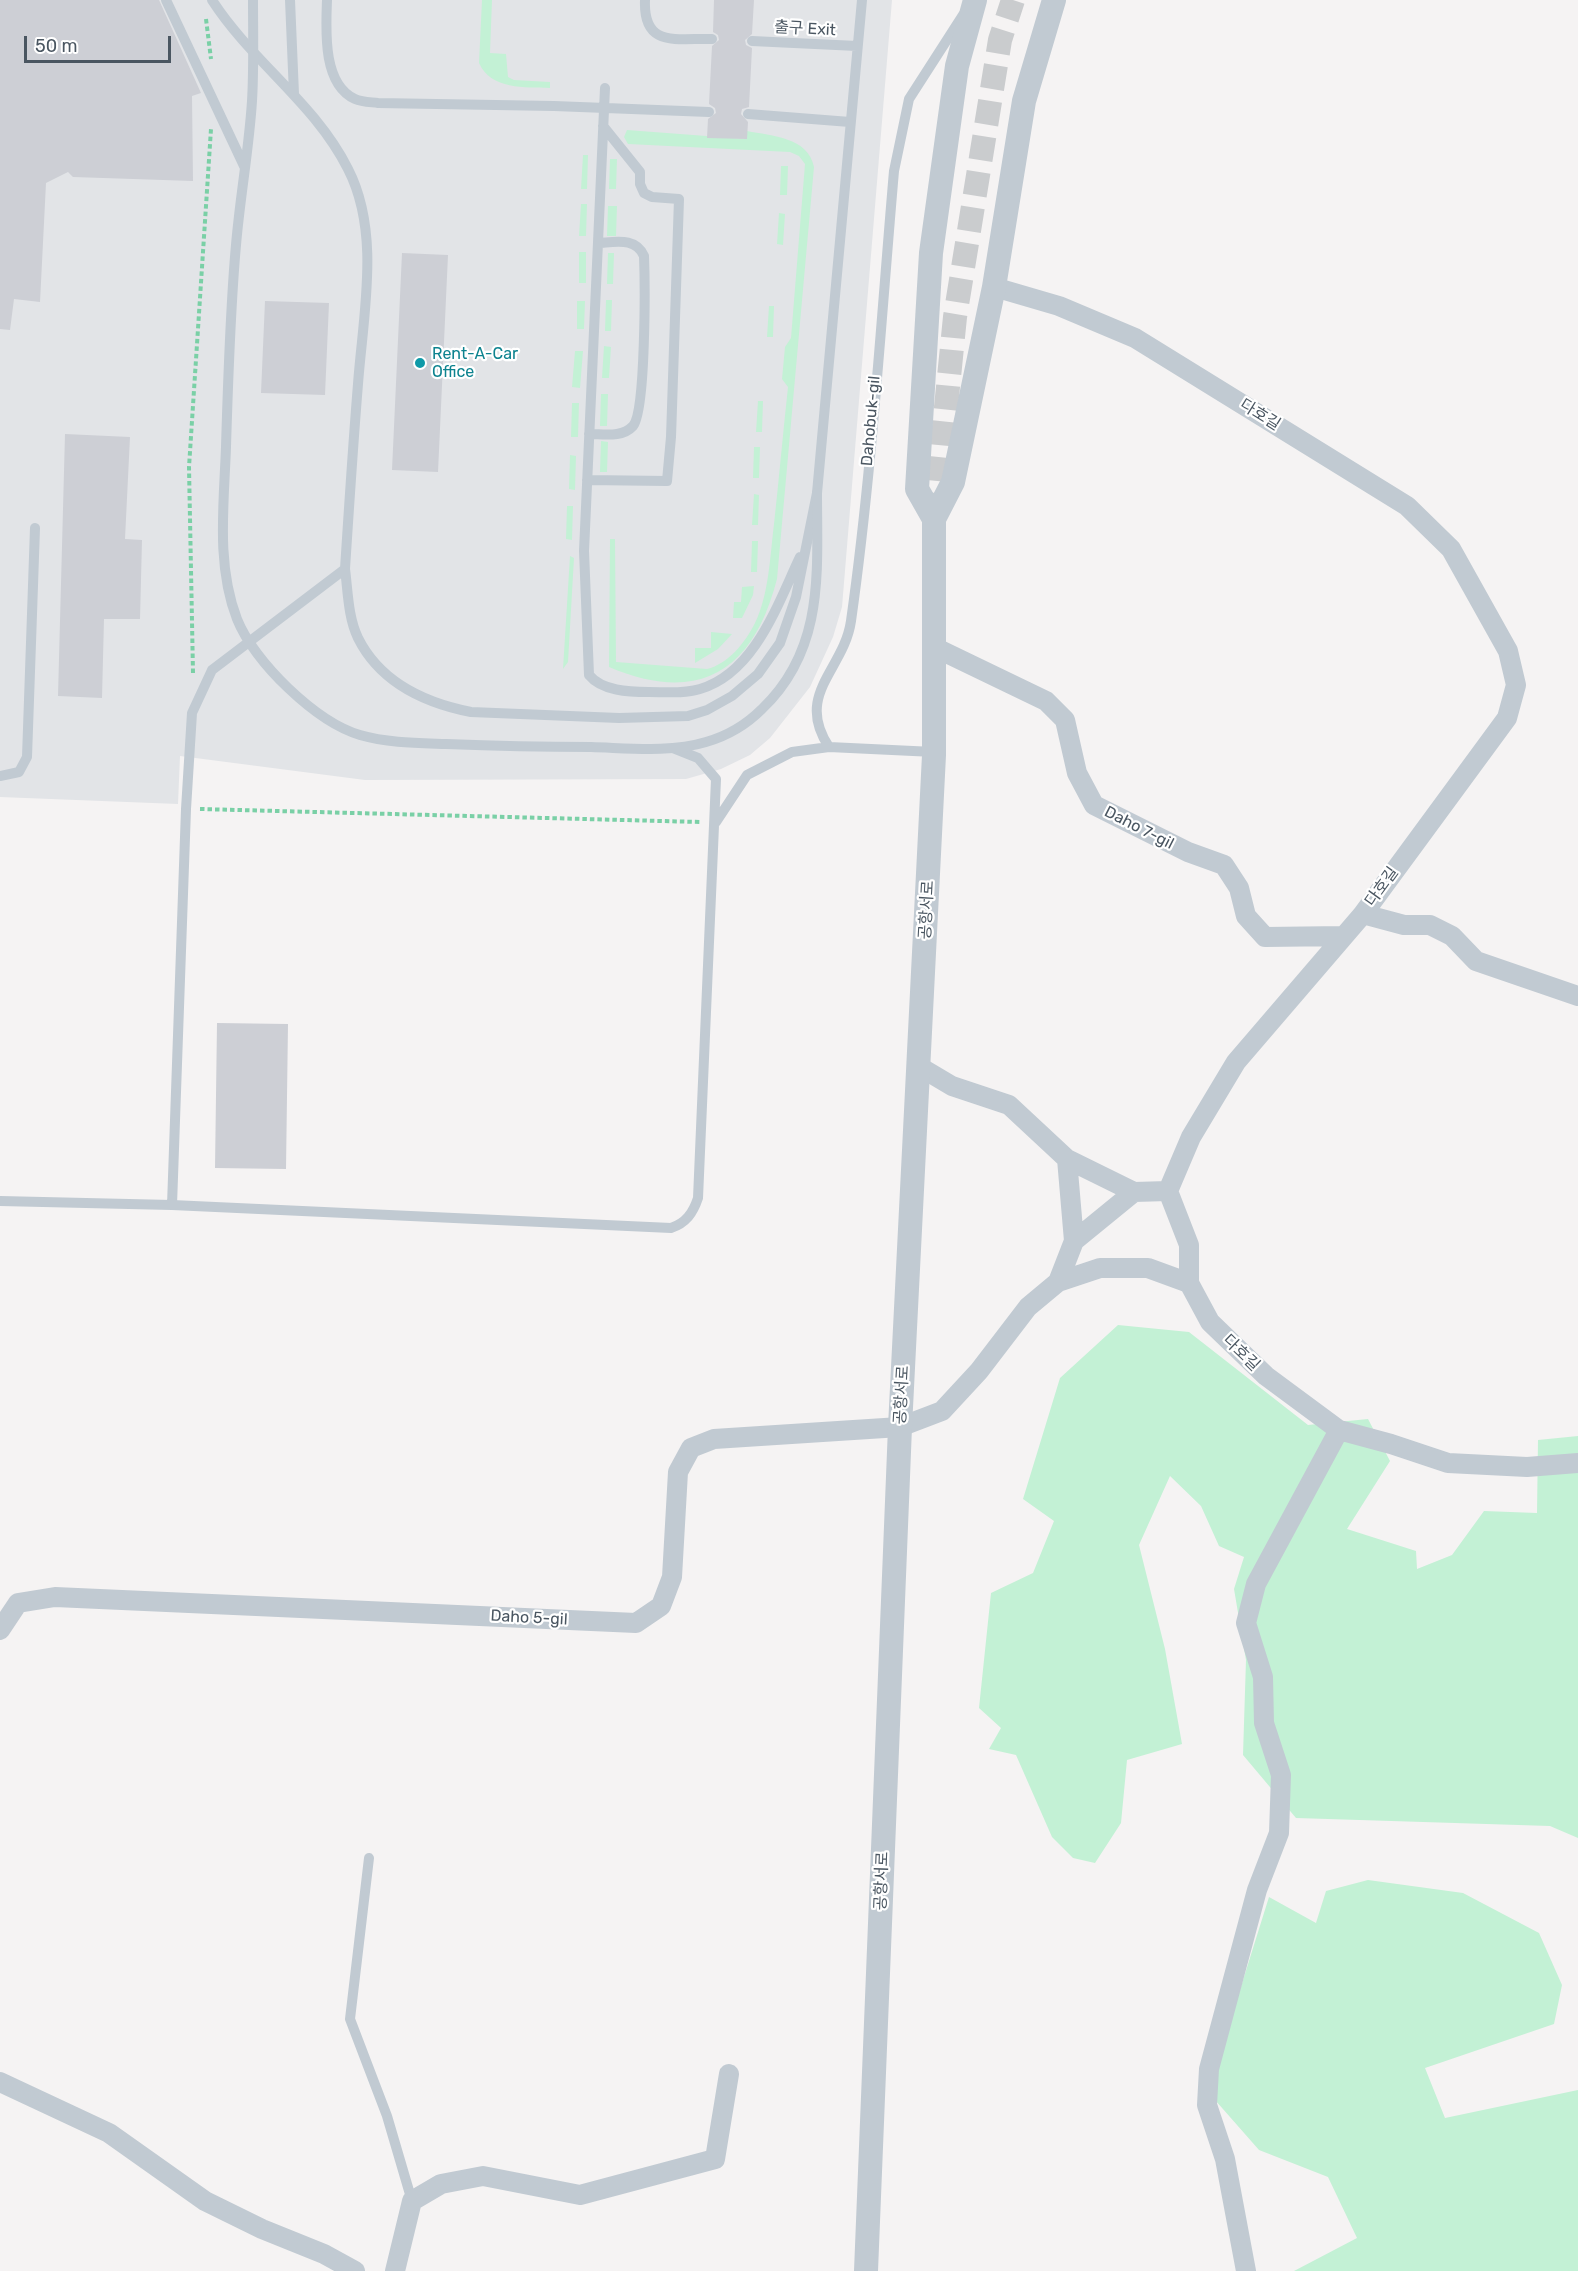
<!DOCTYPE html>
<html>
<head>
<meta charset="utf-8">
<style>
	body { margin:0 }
	#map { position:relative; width:1578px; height:2271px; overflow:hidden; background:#f5f3f3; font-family:Rubik,sans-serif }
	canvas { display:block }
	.scale { position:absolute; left:24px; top:36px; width:147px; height:27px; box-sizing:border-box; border:3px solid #4a5661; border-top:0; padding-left:8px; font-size:18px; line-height:21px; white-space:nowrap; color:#4a5661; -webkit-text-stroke:4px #fff; paint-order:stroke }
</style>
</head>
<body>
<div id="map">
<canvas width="1578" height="2271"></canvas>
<div class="scale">50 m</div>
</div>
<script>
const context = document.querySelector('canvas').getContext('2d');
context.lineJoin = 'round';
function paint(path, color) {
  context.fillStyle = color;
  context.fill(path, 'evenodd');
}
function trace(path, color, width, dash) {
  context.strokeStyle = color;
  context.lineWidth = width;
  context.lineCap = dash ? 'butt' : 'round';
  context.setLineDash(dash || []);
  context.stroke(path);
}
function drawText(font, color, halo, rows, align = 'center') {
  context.font = font + ' Rubik,"Noto Sans KR",sans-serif';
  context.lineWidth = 4.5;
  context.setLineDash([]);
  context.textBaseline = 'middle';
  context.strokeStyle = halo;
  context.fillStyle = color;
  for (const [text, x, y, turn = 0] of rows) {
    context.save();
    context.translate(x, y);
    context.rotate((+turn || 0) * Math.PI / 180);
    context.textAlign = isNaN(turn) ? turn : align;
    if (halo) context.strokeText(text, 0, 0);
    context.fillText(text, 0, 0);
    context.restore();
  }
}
paint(new Path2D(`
	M0 0H892L842 607 833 637 810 687 770 738 750 755 721 769 686 779 365 780 180 756 178 804 0 797Z`), '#e2e4e7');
paint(new Path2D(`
	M482 0H492L490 53 506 54 508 77 514 80 550 82V88C525 87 491 90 479 63Z
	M627 130 746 139 747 131C772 136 808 137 814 167L777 579C753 672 699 705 609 667L610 539H615L616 662 707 669C728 664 745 643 755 623 769 594 770 556 774 524 779 478 783 433 788 387L782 379 785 347 791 338 805 164 799 156 790 152 628 144 624 137Z
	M583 155H588L587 189H581Z
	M610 159H617L616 189H609Z
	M781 166H788L787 195H780Z
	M581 204H587L586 236H579Z
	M608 206H617L616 236H607Z
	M779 213 785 214 783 245 777 244Z
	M579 252H586V283H579Z
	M608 253H614L613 284H607Z
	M606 300H612L611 331H605Z
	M577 301H585L584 329H577Z
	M769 306H774L773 337H767Z
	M604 346 611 347 609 378H602Z
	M575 351H583L580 388 572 387Z
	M601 394H608L607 426H600Z
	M758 401H763L762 432H756Z
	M572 403H579L578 437H571Z
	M601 441 608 442 607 472H600Z
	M754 447H760L759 478H753Z
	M570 455 576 456 575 490 569 489Z
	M754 494 759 495 758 525H752Z
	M567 506H573L572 540 566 539Z
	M752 541H758L757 572H751Z
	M570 556 574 558 568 662 563 669Z
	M754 586 753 595 742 618H733L734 602H741L742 587Z
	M711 632 732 634 718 649 695 663V648H711Z
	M1118 1325 1189 1332 1308 1425 1368 1419 1390 1461 1347 1529 1416 1551 1417 1569 1452 1555 1484 1511 1537 1513 1538 1440 1578 1436V1838L1550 1826 1296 1818 1243 1755 1246 1660 1234 1589 1244 1557 1219 1546 1201 1506 1170 1476 1139 1545 1165 1649 1182 1744 1127 1760 1121 1823 1095 1863 1073 1858 1052 1837 1016 1755 989 1749 1001 1728 979 1708 991 1593 1033 1573 1054 1521 1023 1499 1060 1378Z
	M1368 1880 1463 1893 1539 1933 1562 1985 1554 2024 1425 2068 1445 2118 1578 2090V2271H1294L1357 2238 1328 2177 1259 2150 1208 2092 1269 1897 1316 1923 1326 1891Z`), '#c3f1d5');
paint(new Path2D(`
	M0 0H159L201 93 192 96 193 181 73 177 68 172 46 183 40 302 14 299 10 330 0 329Z
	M714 0H754L752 34 745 40 746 45 752 48 749 107 742 109 741 114 748 122 747 139 707 138 708 119 716 113 715 108 709 104 712 46 719 40 718 35 713 32Z
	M402 253 448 255 438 472 392 470Z
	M265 301 329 303 325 395 261 393Z
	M65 434 130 437 125 539 142 540 140 619H104L102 698 58 696Z
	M217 1023 288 1024 286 1169 215 1168Z`), '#cdcfd5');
trace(new Path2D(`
	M935 517 955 317 1000 40 1013 0`), '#caccce', 24, [24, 12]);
trace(new Path2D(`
	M206 19 211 59
	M193 673 189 467 211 129
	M200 809 700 822`), '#7ad0a6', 4, [4.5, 3]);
trace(new Path2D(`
	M212 0C252 62 315 103 348 169 381 233 363 315 358 384 353 445 349 507 345 569 348 592 348 617 358 638 380 682 425 703 471 712L619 718 688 716 707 710 732 696 758 674 780 643 796 597 817 493 862 0
	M290 0 294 94
	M327 0C326 29 322 84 355 99 362 102 370 102 378 103L554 106 709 112
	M645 0C643 48 676 38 712 39
	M752 41 857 46
	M605 88 584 551 589 675C602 691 629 692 649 692 665 692 684 694 700 689 755 673 778 603 800 557
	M748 114 850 122
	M589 434C604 434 622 438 633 426 646 411 645 282 644 256 636 237 616 242 598 243
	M587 480 667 481 671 437 679 199 652 197 644 193 640 184V172L603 126
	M345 569 212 670 192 713 186 809 172 1205 671 1228C686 1223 693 1213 698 1198L716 779 698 758 673 748
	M934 752 829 747C794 694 844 670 851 621 872 472 881 321 894 171L909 99 963 15
	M0 776 19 772 27 757 35 528
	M716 822 747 775 792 752 829 747
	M0 1201 172 1205
	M369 1858 350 2019 387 2116 412 2201`), '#c1cad2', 10);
trace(new Path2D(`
	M994 287 1059 306 1135 338 1407 506 1451 549 1508 651 1516 685 1507 718 1363 914 1236 1062 1191 1137 1168 1191 1189 1245V1283L1210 1322 1266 1376 1339 1430 1391 1444 1448 1463 1527 1467 1578 1463
	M934 647 1046 701 1065 720 1077 773 1094 805 1188 852 1224 865 1239 888 1246 916 1265 937 1344 936
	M1363 914 1404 925H1430L1452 936 1476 961 1578 996
	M920 1067 952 1086 1009 1105 1067 1159 1134 1192 1168 1191
	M1074 1241 1134 1192
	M1058 1282 1074 1241 1067 1159
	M0 1630 18 1603 55 1597 636 1623 661 1606 672 1577 678 1472 691 1448 714 1439 900 1427 942 1411 979 1371 1028 1307 1058 1282 1100 1268H1148L1189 1283
	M0 2082 109 2133 205 2201 262 2229 324 2254 355 2271
	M395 2271 412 2201 441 2184 483 2176 580 2195 715 2159 729 2074
	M1246 2271 1225 2159 1207 2105 1209 2069 1257 1890 1279 1833 1281 1775 1264 1723 1263 1677 1246 1623 1256 1584 1339 1430`), '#c1cad2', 20);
trace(new Path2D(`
	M934 519 917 489 931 253 957 66 975 0
	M866 2271 900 1427 934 755V519L953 482 994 287 1024 101 1054 0`), '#c1cad2', 24);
trace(new Path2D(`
	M166 0 245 168
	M253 0C253 34 254 68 252 101 249 149 240 197 236 245 230 312 228 380 226 447 224 504 216 565 237 619 254 662 316 722 360 735 388 743 418 743 446 744 495 746 543 747 591 747 628 748 670 753 706 742 727 736 747 724 762 709 825 649 817 572 817 493`), '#c1cad2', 10);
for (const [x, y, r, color] of [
	[420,363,6,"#0f9aa8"]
]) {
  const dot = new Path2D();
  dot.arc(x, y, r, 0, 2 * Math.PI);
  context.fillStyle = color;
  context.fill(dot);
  trace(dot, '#fff', 2);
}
drawText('16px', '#4a5661', '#fff', [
	["출구 Exit",805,29,3],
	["다호길",1260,415,32],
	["Dahobuk-gil",871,421,-85],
	["Daho 7-gil",1139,828,27],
	["다호길",1382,887,-54],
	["공항서로",927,910,-87],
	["다호길",1241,1353,44],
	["공항서로",902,1395,-87],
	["Daho 5-gil",529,1618,3],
	["공항서로",882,1881,-88]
]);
drawText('16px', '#0d838f', '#fff', [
	["Rent-A-Car",432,354],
	["Office",432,372]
], 'left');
</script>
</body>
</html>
